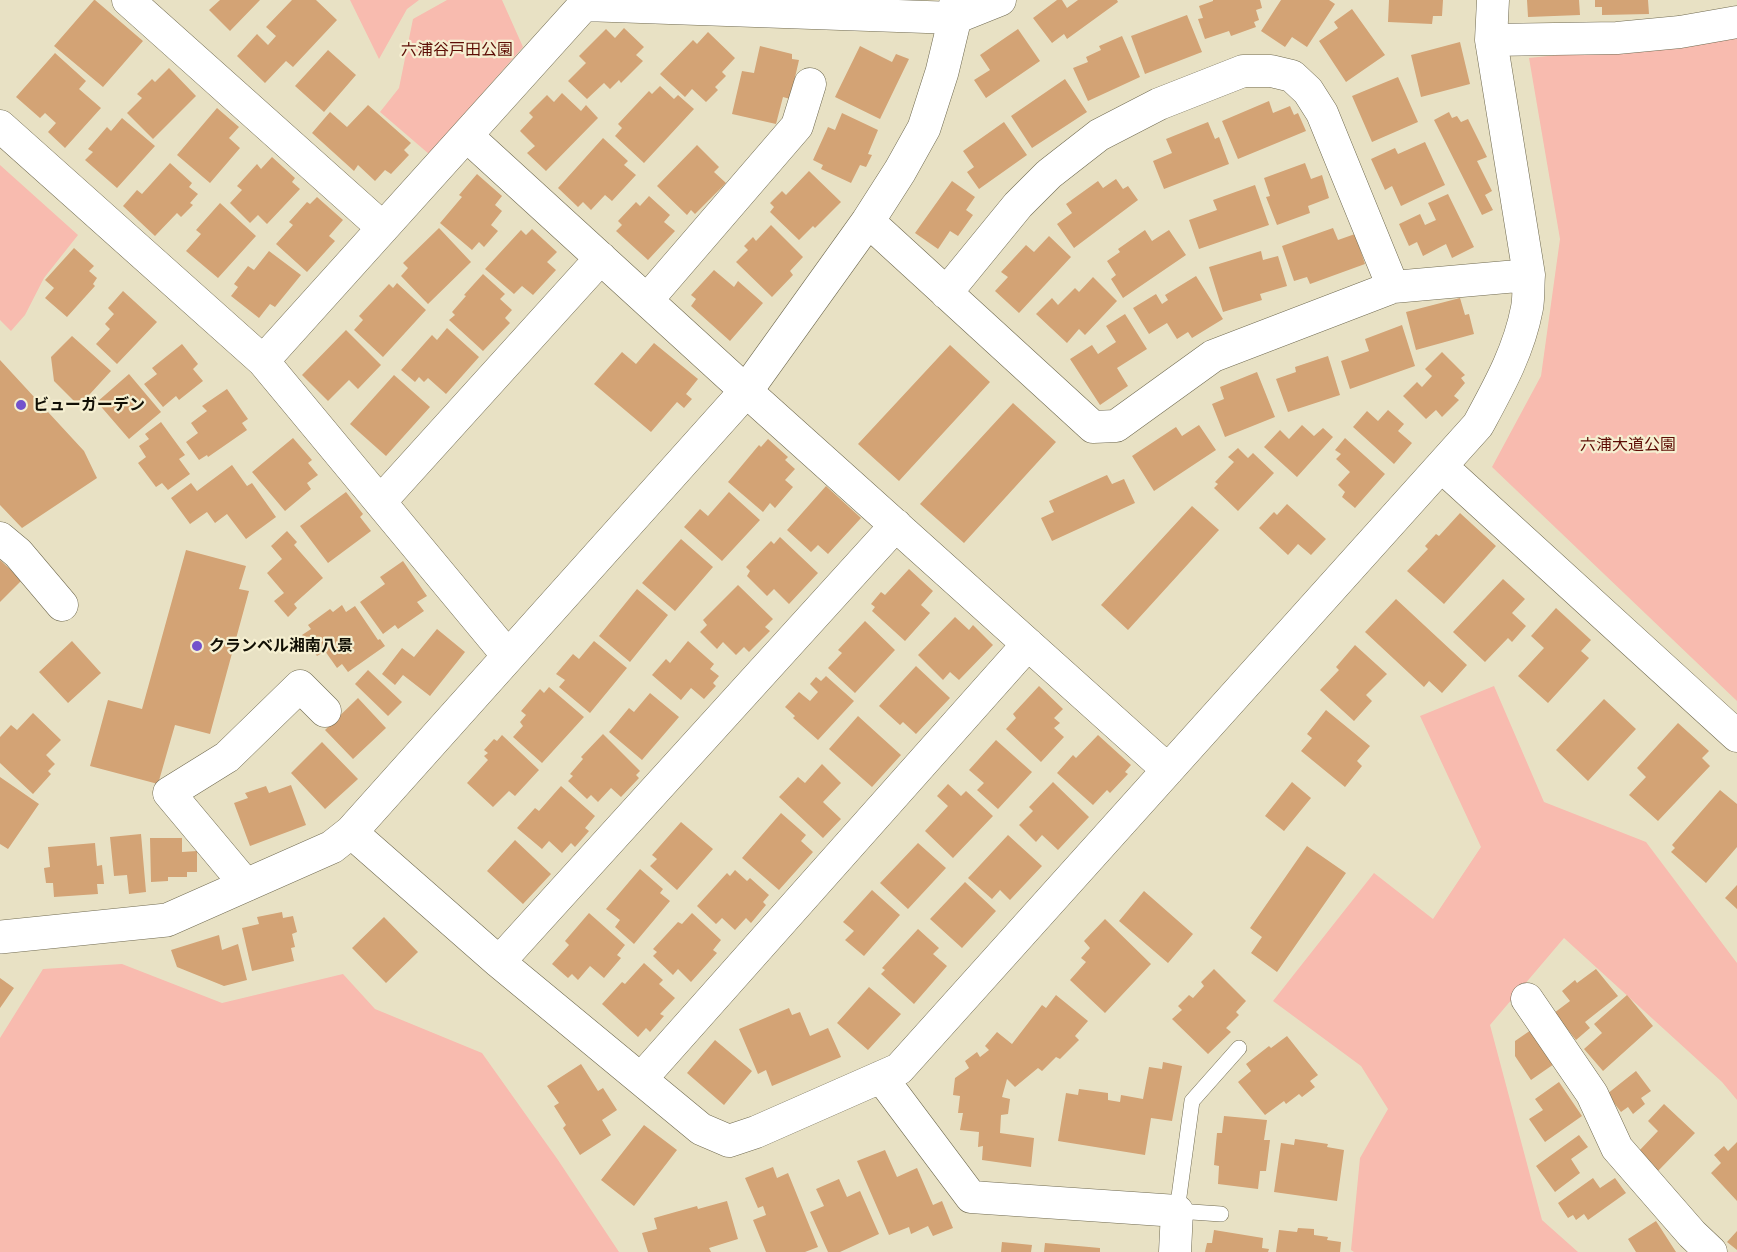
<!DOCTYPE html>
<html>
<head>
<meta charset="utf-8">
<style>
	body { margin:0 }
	canvas { display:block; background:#e8e1c4 }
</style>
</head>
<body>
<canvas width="1737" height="1252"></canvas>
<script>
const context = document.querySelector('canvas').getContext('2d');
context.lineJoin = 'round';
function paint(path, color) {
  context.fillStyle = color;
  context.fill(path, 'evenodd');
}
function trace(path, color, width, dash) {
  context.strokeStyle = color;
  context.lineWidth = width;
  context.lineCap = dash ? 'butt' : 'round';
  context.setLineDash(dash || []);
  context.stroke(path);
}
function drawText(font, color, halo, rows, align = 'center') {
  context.font = font + ' Montserrat,"Noto Sans JP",sans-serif';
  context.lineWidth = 4.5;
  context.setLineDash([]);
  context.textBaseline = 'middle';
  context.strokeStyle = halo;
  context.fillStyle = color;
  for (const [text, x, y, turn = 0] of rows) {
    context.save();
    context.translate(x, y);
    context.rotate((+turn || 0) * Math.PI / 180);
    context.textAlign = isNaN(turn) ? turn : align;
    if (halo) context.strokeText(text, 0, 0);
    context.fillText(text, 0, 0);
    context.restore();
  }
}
paint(new Path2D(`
	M350 0H419L407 9 379 59Z
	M447 0H502L523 47 429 154 380 112 399 88 413 19Z
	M1737 36V701L1492 467 1541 376 1560 239 1529 58Z
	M0 165 78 235 44 278 25 315 11 331 0 320Z
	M1494 686 1544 802 1646 842 1737 963V1100L1722 1082 1564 938 1490 1025 1542 1220 1578 1252H1354L1351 1250 1360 1158 1388 1109 1361 1066 1273 1001 1374 873 1433 919 1481 847 1420 716Z
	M122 964 222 1003 343 974 375 1009 482 1053 558 1160 619 1252H0V1038L43 969Z`), '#f8bbaf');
paint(new Path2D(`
	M94 0H95L143 41 103 87 54 46Z
	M220 0H260L230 31 209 10Z
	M292 0H316L337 20 293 67 286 61 265 83 237 56 257 34 268 45 276 36 266 27Z
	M1057 0H1062L1067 8 1078 0H1117L1118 2 1067 39 1064 34 1052 43 1033 18Z
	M1213 0H1260L1262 8 1256 10 1259 20 1254 22 1256 27 1231 36 1229 31 1205 39 1198 19 1203 18 1199 6 1213 1Z
	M1281 0H1329L1335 4 1307 47 1292 37 1285 47 1261 31Z
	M1389 0H1443L1442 16H1433L1432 24 1388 22Z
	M1527 0H1579L1580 15 1528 17Z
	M1595 0H1648L1649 14 1602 15V7H1595Z
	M1352 9 1385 55 1346 82 1319 41 1338 28 1334 22Z
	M1187 15 1202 52 1145 74 1131 36Z
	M624 28 644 47 636 55 643 61 621 83 619 80 610 89 604 83 587 99 568 81 586 63 579 56 606 29 615 38Z
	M1018 29 1040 61 986 98 974 80 990 70 980 55Z
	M708 32 735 58 722 72 726 76 715 87 718 90 706 102 692 89 685 97 660 74 693 40 697 44Z
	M1122 36 1140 77 1088 101 1073 68 1088 62 1086 57 1101 50 1099 46Z
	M1460 42 1470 84 1421 97 1411 55Z
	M760 46 792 54V59L799 60 790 99 783 97 776 124 732 114 742 71 754 73Z
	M860 46 892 62 896 54 909 59 880 119 835 97Z
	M328 50 356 75 324 112 295 86Z
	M55 53 86 81 79 89 101 108 65 148 48 132 56 123 45 113 40 118 16 97Z
	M169 68 196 96 153 139 127 113 142 98 137 94 152 79 155 82Z
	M1398 77 1418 122 1372 142 1352 96Z
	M1065 79 1087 112 1032 148 1011 116Z
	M660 86 674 99 678 95 694 109 644 163 615 136 622 128 618 124 649 91 652 94Z
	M562 93 581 111 586 105 598 118 546 171 527 153 535 146 520 131 533 117 529 113 547 95 554 102Z
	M1269 101 1273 113 1290 106 1294 115 1298 113 1306 131 1238 159 1222 121Z
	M368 105 411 143 404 150 409 155 391 174 385 170 375 181 358 165 354 171 312 133 330 112 347 127Z
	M217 108 239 127 229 138 240 148 210 183 177 155Z
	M1449 112 1452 118 1457 116 1461 122 1468 119 1487 157 1477 161 1492 191 1485 195 1493 210 1482 215 1434 120Z
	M842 113 878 130 868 154 872 155 866 167 860 165 851 183 821 169 823 165 813 160 828 127 835 130Z
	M122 118 155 146 117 188 85 160 93 152 88 149 107 127 111 131Z
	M1004 122 1027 155 979 189 967 172 974 167 963 151Z
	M1208 122 1215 139 1219 137 1229 164 1164 189 1153 161 1172 153 1166 139Z
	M603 138 628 161 624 165 636 175 612 201 605 195 591 210 583 202 578 207 558 188Z
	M1425 142 1445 185 1401 206 1392 186 1385 190 1371 159 1395 148 1398 154Z
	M697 145 719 167 714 172 726 183 695 214 691 210 687 215 657 186Z
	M272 157 295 178 292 182 300 189 267 224 258 215 250 223 230 203 242 190 237 186 257 164 261 169Z
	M170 163 192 183 189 187 198 194 190 203 193 205 181 217 177 213 155 236 123 206 137 190 142 194Z
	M1305 163 1311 179 1322 175 1329 198 1308 206 1310 213 1277 225 1266 197 1270 196 1264 178Z
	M809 171 841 202 815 228 813 226 799 240 770 212 774 207 770 203 782 191 786 195Z
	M477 174 502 196 495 205 502 211 491 225 498 231 484 247 479 242 472 250 440 223 462 197 459 195Z
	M1116 179 1123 189 1128 186 1138 200 1074 248 1057 224 1072 213 1066 204 1098 181 1103 188Z
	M952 181 975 197 966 210 973 215 958 236 950 231 938 249 915 233Z
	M1255 185 1269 225 1199 249 1189 220 1217 210 1213 200Z
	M1448 194 1474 247 1452 258 1446 244 1423 256 1417 242 1409 246 1399 224 1420 214 1425 225 1436 220 1428 203Z
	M649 196 670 215 664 222 675 231 648 260 616 231 622 225 618 221 636 202 640 206Z
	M317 197 343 220 329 236 335 241 307 272 276 244 293 225 289 222 307 202 310 204Z
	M220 203 256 236 218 278 186 251 201 234 196 230Z
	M771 225 803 257 790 271 793 275 772 297 736 262 748 250 744 246 753 237 756 241Z
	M439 228 471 262 428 304 401 276 408 268 403 263Z
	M1333 228 1338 240 1355 234 1365 264 1310 284 1307 277 1294 281 1282 246Z
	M532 229 557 252 547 262 556 270 533 295 522 286 514 294 485 269 521 230 526 235Z
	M1145 230 1152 241 1169 230 1186 255 1123 298 1111 279 1116 275 1107 261 1120 252 1118 249Z
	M1049 236 1071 257 1019 313 995 291 1008 277 1001 272 1026 245 1034 252Z
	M74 248 94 266 89 271 97 278 93 284 95 286 67 317 45 298 54 288 45 280Z
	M269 251 301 275 275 307 270 304 259 318 231 296 238 287 234 284 248 266 254 270Z
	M1261 251 1263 260 1278 256 1287 286 1260 294 1262 300 1223 312 1209 267Z
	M714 270 734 287 738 281 763 303 730 341 691 306 696 299 691 295Z
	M483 274 505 294 500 299 512 310 505 318 510 323 483 351 449 320 455 315 452 312 466 296 464 295Z
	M1196 276 1223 319 1192 338 1188 332 1177 339 1167 323 1149 334 1133 308 1156 294 1162 304 1168 300 1165 295Z
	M1093 277 1117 301 1085 335 1079 329 1067 343 1036 314 1052 298 1058 305 1075 288 1079 292Z
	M397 283 426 310 383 357 354 330 363 320 359 316 389 284 393 288Z
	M123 291 157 322 117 364 96 344 110 329 105 324 114 314 108 308Z
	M1460 298 1465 315 1469 314 1474 334 1416 350 1406 312Z
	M1125 314 1147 349 1117 368 1128 386 1100 405 1070 359 1092 345 1098 354 1116 342 1106 326Z
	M1402 325 1415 366 1350 389 1341 361 1369 351 1365 339Z
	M447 328 479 357 446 394 428 378 424 382 419 377 415 382 401 370 432 335 437 340Z
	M346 330 381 365 358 389 349 380 328 401 302 375Z
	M72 336 111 371 79 406 54 381 51 357Z
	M654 343 698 379 686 394 692 399 684 408 677 402 651 432 594 384 622 352 636 364Z
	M182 344 198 364 193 369 203 381 179 400 176 396 163 407 144 384 157 374 152 368Z
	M950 345 990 382 899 481 858 444Z
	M1442 352 1465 375 1461 378 1465 383 1454 396 1459 400 1442 417 1436 410 1426 419 1403 396 1417 382 1422 387 1432 376 1425 369Z
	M1328 356 1340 395 1288 412 1276 379 1296 372 1295 367Z
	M0 360 84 451 97 478 22 528 0 505Z
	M1257 372 1275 417 1225 437 1212 404 1224 399 1220 387Z
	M129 374 161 412 129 439 97 402Z
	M394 375 430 407 386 456 350 424Z
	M227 389 248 419 242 423 247 430 208 457 207 455 199 460 186 442 198 433 191 423 207 411 202 406Z
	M1013 403 1056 442 964 543 920 504Z
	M1388 410 1404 424 1398 431 1412 443 1394 464 1353 427 1367 411 1378 421Z
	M161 422 185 455 179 459 190 474 168 490 162 483 156 487 138 463 146 457 139 446 149 439 145 434Z
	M1199 425 1216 450 1154 491 1132 456 1176 427 1182 436Z
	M1302 425 1314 436 1323 428 1333 437 1297 477 1264 447 1280 430 1289 439Z
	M293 438 312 460 308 463 318 475 307 483 311 489 285 511 252 472Z
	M1345 438 1385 474 1355 508 1342 497 1345 492 1338 485 1350 472 1336 459 1341 454 1335 450Z
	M768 439 788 457 785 460 795 469 785 480 793 487 775 508 770 503 763 512 728 482 759 445 761 447Z
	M1238 448 1248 458 1253 453 1274 473 1238 511 1214 488 1218 484 1215 482 1234 462 1228 457Z
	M232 465 247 486 252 483 276 517 246 539 227 514 215 523 207 512 190 524 171 498 191 483 197 491Z
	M1107 475 1112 484 1124 479 1135 503 1052 541 1041 518 1054 512 1049 501Z
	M826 486 861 518 828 554 818 545 811 552 787 530Z
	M346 492 363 514 360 517 371 531 328 563 300 526Z
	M729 492 760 520 722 561 684 527 700 509 708 516Z
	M1287 504 1326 539 1311 555 1298 544 1288 555 1259 528 1274 512 1277 515Z
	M1192 506 1219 530 1128 630 1101 605Z
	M1460 513 1496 546 1444 604 1407 571 1428 549 1425 546 1436 534 1439 536Z
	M287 531 297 542 294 545 323 578 294 604 297 608 288 617 274 601 284 593 267 573 282 559 271 546Z
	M780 537 818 573 789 604 774 589 767 596 747 576 750 571 746 567 771 541 774 544Z
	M681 539 713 567 675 611 642 583Z
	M186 550 246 566 239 589 249 591 210 734 175 725 158 784 90 766 108 700 142 709Z
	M0 560 22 580 0 602Z
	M403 561 427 596 417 602 424 611 398 629 395 625 383 634 360 602 385 584 380 577Z
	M909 569 933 591 921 605 930 613 905 641 872 611 875 607 871 604 881 592 885 595Z
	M1503 579 1525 599 1512 613 1526 626 1512 642 1508 638 1485 662 1453 632Z
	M738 585 773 619 765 627 770 631 749 652 744 647 736 655 723 642 717 649 700 632 707 625 703 620Z
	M637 589 668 615 630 662 599 636Z
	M1396 599 1467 665 1442 693 1429 681 1424 687 1365 632Z
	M342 605 346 612 355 606 378 640 380 639 385 646 348 672 342 664 337 668 325 651 317 656 302 635 311 629 308 625 330 609 333 612Z
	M1556 608 1591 640 1581 651 1589 658 1548 703 1518 676 1544 648 1531 636Z
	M955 617 969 630 973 625 993 645 959 680 950 672 943 680 918 655Z
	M865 621 895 650 855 693 828 668 842 653 838 650Z
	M437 629 465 652 430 696 403 675 395 685 382 674 402 648 414 657Z
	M72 641 101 673 68 703 39 672Z
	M594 641 627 668 590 713 559 687 565 680 556 674 573 654 579 659Z
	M688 641 714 664 710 669 719 676 713 683 716 686 704 699 691 688 681 700 652 675 666 659 670 663Z
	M1355 645 1387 674 1366 695 1372 701 1354 721 1320 690 1339 670 1336 667Z
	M916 666 950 698 916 734 903 722 900 725 879 706Z
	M368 670 402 702 388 716 355 684Z
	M826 676 854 701 818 740 793 718 795 716 785 707 799 692 810 701 818 692 810 684 816 677 821 681Z
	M1039 686 1063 709 1054 718 1060 723 1054 728 1064 737 1041 762 1006 729 1016 718 1013 714Z
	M549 687 584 717 542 763 513 737 523 726 520 722 526 715 521 711 540 689 544 693Z
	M650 693 679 717 642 760 609 732 629 708 634 712Z
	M358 698 386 728 353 759 325 730Z
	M1604 699 1636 729 1588 781 1556 750Z
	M1326 710 1370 746 1357 761 1362 766 1345 787 1301 751 1312 738 1307 734Z
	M33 713 61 740 46 755 55 764 48 771 51 774 33 794 0 763V737L11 725 17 730Z
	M858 716 901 755 872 787 829 749Z
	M1678 723 1709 751 1702 758 1710 766 1658 821 1629 795 1646 777 1637 768Z
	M603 734 640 771 636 775 639 778 621 797 611 788 598 802 591 795 587 799 568 781 573 776 570 774 583 759 581 757Z
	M502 735 539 770 515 796 509 791 493 807 467 783 488 760 484 756 488 753 484 750 494 739 497 741Z
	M1098 735 1131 765 1125 772 1128 774 1110 793 1107 790 1093 805 1057 773 1073 755 1076 758Z
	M996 740 1032 772 998 809 977 790 984 783 969 770Z
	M322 742 358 779 325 809 291 773Z
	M822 764 841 783 823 802 841 819 823 838 779 797 798 777 805 783Z
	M0 777 39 804 8 849 0 844Z
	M1053 782 1089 817 1058 850 1042 835 1036 842 1019 825 1033 811 1029 807Z
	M1292 782 1311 798 1284 831 1265 816Z
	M948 784 961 796 966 791 993 816 953 858 925 831 948 806 937 796Z
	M291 785 306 825 250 846 234 803 248 798 245 793 266 786 269 793Z
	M561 786 595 816 585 828 589 831 575 847 571 843 562 853 549 841 542 849 517 828 535 808 539 811Z
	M1720 790 1737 804V847L1706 883 1671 852 1675 848 1672 845Z
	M781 813 806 835 801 841 813 852 779 890 742 858Z
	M681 822 713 849 677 890 650 866 657 859 652 855Z
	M141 834 146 892 129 894 127 875 114 876 110 837Z
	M1008 835 1042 866 1010 900 1000 890 992 899 968 878Z
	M150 838H182V852L197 851V872H187V877H168V881L151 882Z
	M515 840 551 874 523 904 487 871Z
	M95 843 97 866 102 865 104 884H97L98 894 54 897 53 883H46L44 868 50 867 48 847Z
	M918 843 946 868 908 909 880 883Z
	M1307 846 1346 873 1277 972 1251 953 1262 937 1250 928Z
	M640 869 663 889 660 893 670 901 634 944 615 927 620 920 606 909Z
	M735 870 747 881 750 878 769 895 763 902 766 905 751 923 746 918 735 930 722 918 716 924 697 906 727 873 730 876Z
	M965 882 996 911 962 948 930 919Z
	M1737 885V909L1725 898Z
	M872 890 900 915 864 956 845 940 854 931 843 922Z
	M1144 891 1193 934 1168 963 1119 921Z
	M282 912 283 918 293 916 297 932 292 934 295 947 291 948 294 961 252 971 242 928 259 924 257 917Z
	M589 913 625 945 617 955 621 958 604 978 590 966 578 980 572 974 568 978 552 964 569 945 565 941Z
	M692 913 721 940 713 950 717 953 691 982 678 969 673 975 653 956 657 952 653 949 678 922 682 924Z
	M384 917 418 952 386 983 352 948Z
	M1105 919 1151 964 1105 1013 1070 980 1086 962 1081 958 1090 948 1084 941Z
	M918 929 939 948 933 954 947 966 914 1004 881 974 885 970 882 968Z
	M219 935 222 950 238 944 247 980 224 986 177 967 171 950Z
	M644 963 663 980 659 984 675 998 660 1014 664 1016 650 1032 646 1028 638 1037 602 1004 622 982 625 984Z
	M1214 969 1246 1001 1236 1012 1239 1015 1226 1028 1231 1032 1208 1054 1172 1019 1182 1010 1178 1006 1189 995 1193 998 1204 986 1201 982Z
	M1596 969 1618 996 1585 1022 1590 1028 1576 1040 1554 1013 1570 1001 1562 991 1575 980 1577 983Z
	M0 978 14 988 0 1008Z
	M869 987 901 1014 868 1050 837 1023Z
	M1056 995 1088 1021 1075 1036 1079 1040 1060 1059 1056 1057 1042 1071 1038 1068 1015 1087 1007 1079 1002 1097 1010 1099 1008 1114 1001 1115 1000 1133 1034 1138 1031 1167 982 1160 983 1146 978 1147 979 1132 960 1130 963 1113H958L960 1096 953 1095 955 1078 969 1068 965 1061 977 1052 980 1057 989 1050 985 1046 997 1032 1012 1044 1042 1005 1046 1008Z
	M1627 995 1653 1026 1603 1071 1584 1049 1602 1033 1594 1024Z
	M789 1008 792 1015 800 1012 810 1036 828 1028 841 1057 772 1086 766 1070 758 1074 739 1029Z
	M1531 1030 1554 1064 1531 1080 1515 1056V1041Z
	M1287 1036 1318 1075 1310 1081 1315 1087 1302 1097 1299 1094 1286 1104 1284 1101 1265 1115 1238 1082 1251 1071 1246 1064 1269 1046 1271 1048Z
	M715 1040 752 1071 724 1105 687 1073Z
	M1163 1062 1182 1066 1172 1121 1151 1118 1145 1155 1058 1141 1066 1093 1078 1095 1079 1089 1108 1093V1100L1120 1102 1121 1095 1143 1099 1149 1067 1162 1069Z
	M581 1064 598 1091 603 1088 617 1110 602 1120 611 1135 580 1155 563 1128 566 1125 554 1106 559 1103 547 1086Z
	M1636 1071 1651 1091 1641 1098 1645 1104 1633 1114 1628 1107 1621 1112 1607 1094Z
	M1559 1082 1582 1116 1545 1142 1529 1119 1543 1110 1535 1099Z
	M1664 1104 1695 1133 1658 1171 1638 1152 1658 1131 1648 1121Z
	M1224 1116 1267 1120 1264 1140H1270L1266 1171H1260L1258 1189 1218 1184 1219 1166 1214 1165 1217 1133H1222Z
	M644 1125 677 1150 634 1206 601 1180Z
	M1579 1135 1588 1147 1571 1159 1580 1173 1555 1192 1536 1166Z
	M1295 1139 1328 1144 1327 1147 1344 1150 1337 1201 1274 1192 1281 1143 1294 1145Z
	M1737 1142V1201L1711 1173 1721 1163 1714 1155 1724 1146 1728 1151Z
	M885 1150 897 1177 917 1168 933 1205 942 1201 953 1228 933 1236 928 1226 911 1234 909 1227 889 1235 857 1161Z
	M773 1167 777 1178 788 1173 818 1247 805 1252H766L753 1220 766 1215 763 1206 758 1208 745 1178Z
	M1593 1178 1600 1188 1615 1178 1626 1193 1588 1220 1584 1214 1576 1220 1573 1215 1568 1218 1558 1203Z
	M839 1179 847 1197 860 1191 879 1234 840 1252H828L810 1212 824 1206 816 1189Z
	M727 1201 738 1239 709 1248 711 1252H648L642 1233 657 1229 654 1218 697 1206 698 1209Z
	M1656 1221 1676 1252H1636L1628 1239Z
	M1298 1228 1314 1229V1235L1328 1237 1327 1240 1341 1242 1340 1252H1276L1279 1230 1297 1232Z
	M1214 1230 1263 1238 1262 1248 1269 1249 1268 1252H1205L1207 1243H1212Z
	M1737 1231V1250L1727 1242Z
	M1002 1242 1032 1245 1031 1252H1001Z
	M1045 1243 1100 1248V1252H1044Z`), '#d3a375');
const service = new Path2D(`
	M1221 1214 1177 1211 1192 1101 1239 1048`);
const minor = new Path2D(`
	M128 0 383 228
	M1491 40 1493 0
	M0 126 263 361 508 656
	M467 136 746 391 1168 770
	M868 221 1093 427 1116 426 1213 356 1393 287 1529 275
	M946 293 1018 205 1049 174 1099 135 1159 104 1243 71H1271L1292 76 1308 91 1322 113 1393 287
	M647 300 797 126 810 84
	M263 361 584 5 955 18 1000 0
	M1441 466 1737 736
	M380 502 601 258
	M0 538 18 553 62 605
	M351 832 499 962 701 1129 729 1141 756 1132 899 1069 1478 425C1498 388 1519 351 1527 308 1529 297 1528 286 1529 275L1491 40 1617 38 1680 32 1737 22
	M246 885 169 793 227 757 300 686 325 711
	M499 962 896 525
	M1527 999 1592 1094 1617 1148 1692 1234 1711 1252
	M881 1077 971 1197 1177 1211 1175 1252
	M641 1079 1028 644`);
const tertiary = new Path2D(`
	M0 937 167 920 332 847 351 832 746 391 868 221 900 171 924 128 942 72 955 18 956 0`);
trace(service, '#706a50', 16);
trace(minor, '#706a50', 33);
trace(tertiary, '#706a50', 34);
trace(service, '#fff', 15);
trace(minor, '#fff', 32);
trace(tertiary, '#fff', 33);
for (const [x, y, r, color] of [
	[21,405,6,"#7352cc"],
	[197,646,6,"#7352cc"]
]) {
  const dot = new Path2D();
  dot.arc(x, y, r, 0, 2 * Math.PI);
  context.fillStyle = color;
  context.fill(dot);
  trace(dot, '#f5efd1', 2);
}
drawText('16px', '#5c0c04', '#f5efd1', [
	["六浦谷戸田公園",457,50],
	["六浦大道公園",1628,445]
]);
drawText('bold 16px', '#110f05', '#f5efd1', [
	["ビューガーデン",33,405],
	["クランベル湘南八景",209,646]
], 'left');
</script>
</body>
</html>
